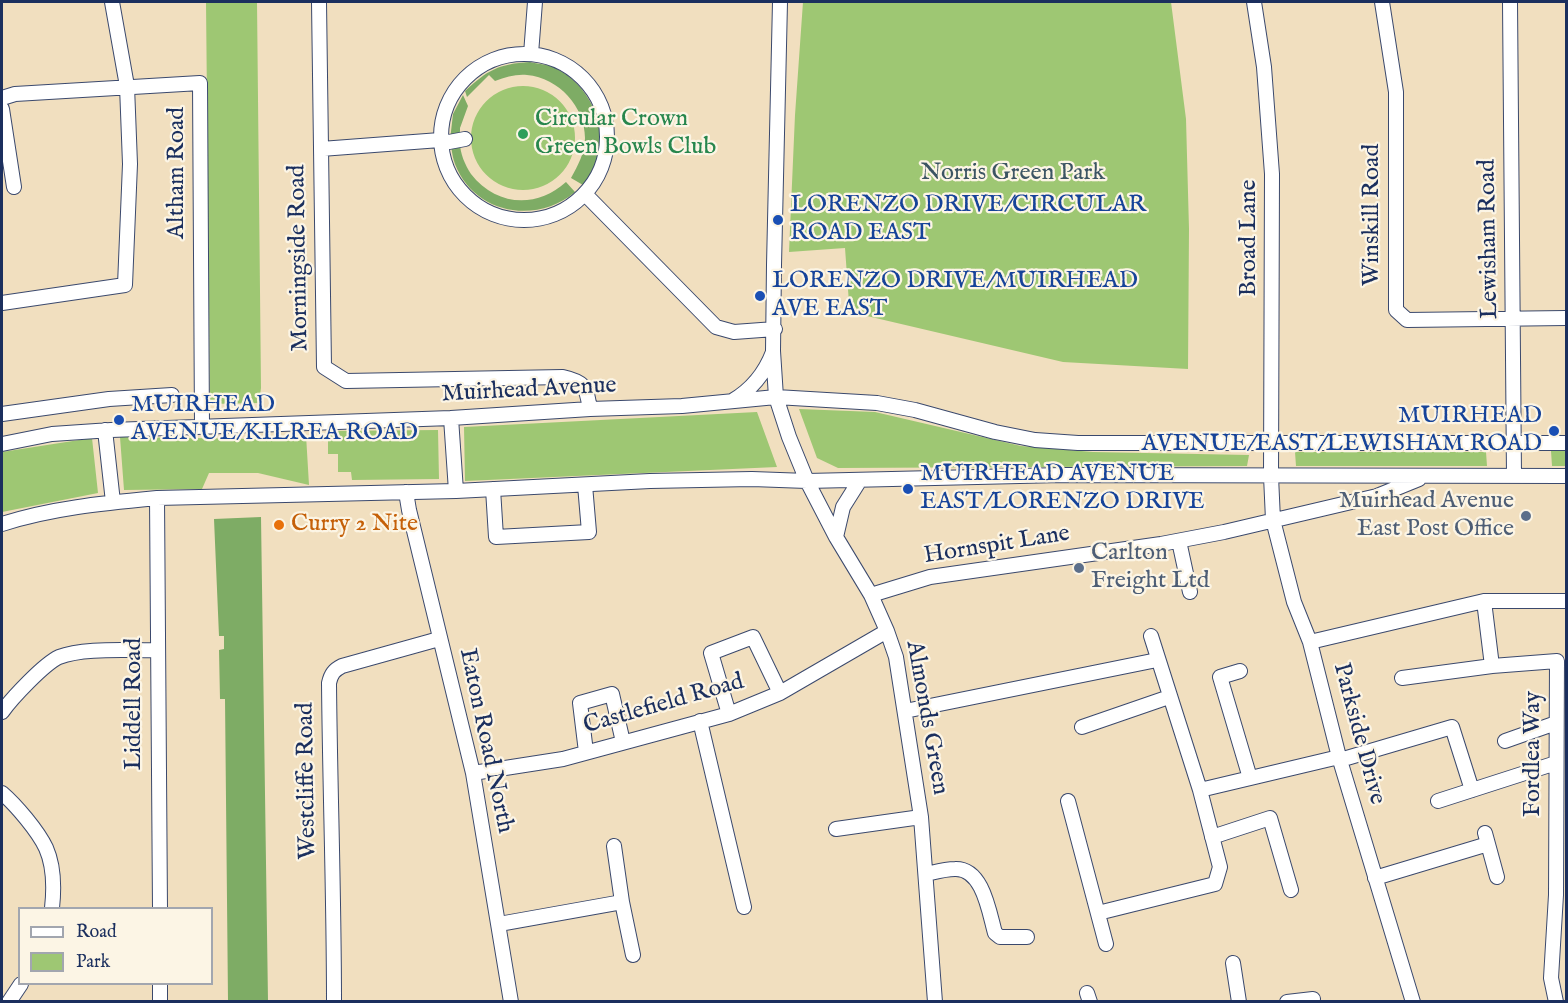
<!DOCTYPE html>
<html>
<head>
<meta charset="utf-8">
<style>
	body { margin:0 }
	#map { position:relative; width:1568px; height:1003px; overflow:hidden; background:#f1dfbf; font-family:"IM FELL English",serif }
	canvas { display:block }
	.frame { position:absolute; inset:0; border:3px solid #1b2f5e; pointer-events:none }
	.legend { position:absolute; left:18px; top:907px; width:195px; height:78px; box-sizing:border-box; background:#fcf5e5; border:2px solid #a2a6af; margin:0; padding:8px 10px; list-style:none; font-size:18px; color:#1b2f5e }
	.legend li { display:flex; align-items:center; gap:12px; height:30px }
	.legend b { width:30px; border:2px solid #a2a6af }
</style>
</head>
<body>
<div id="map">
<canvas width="1568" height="1003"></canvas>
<div class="frame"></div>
<ul class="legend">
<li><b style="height:8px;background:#fff"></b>Road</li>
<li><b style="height:16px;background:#9ec773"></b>Park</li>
</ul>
</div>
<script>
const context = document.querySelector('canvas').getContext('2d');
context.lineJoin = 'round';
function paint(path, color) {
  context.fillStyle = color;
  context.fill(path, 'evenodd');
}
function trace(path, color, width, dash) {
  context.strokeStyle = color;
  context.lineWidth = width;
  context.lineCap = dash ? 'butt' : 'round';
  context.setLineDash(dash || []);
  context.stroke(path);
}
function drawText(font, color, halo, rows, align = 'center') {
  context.font = font + ' "IM FELL English",serif';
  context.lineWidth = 4.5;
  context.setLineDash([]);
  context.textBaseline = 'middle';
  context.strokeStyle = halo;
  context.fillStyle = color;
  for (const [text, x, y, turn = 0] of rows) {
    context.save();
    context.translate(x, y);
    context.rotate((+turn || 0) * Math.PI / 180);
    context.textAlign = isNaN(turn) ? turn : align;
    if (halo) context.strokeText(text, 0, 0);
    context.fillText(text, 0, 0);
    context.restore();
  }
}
paint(new Path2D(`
	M206 2H257L261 388 259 403 210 404Z
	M803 2H1171L1186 119 1189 229 1188 369 1063 362 867 316 849 303 845 248 789 252 795 115Z
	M471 138a52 52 0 1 1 104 0a52 52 0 1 1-104 0Z
	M799 409 875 412 1021 446 1093 452 1249 455 1247 466 838 468 817 458Z
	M757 412 777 467 465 481 464 427Z
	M438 430 439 479 352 480 351 472H338V454H328V431Z
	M306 435 309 485 258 473H209L202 489 124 490 120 437 258 439Z
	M92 438 98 493 2 512V452Z
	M1551 451H1566V466H1552Z
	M1295 452H1486L1487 466H1296Z`), '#9ec773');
paint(new Path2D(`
	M530 62C538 64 546 64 553 67 589 83 611 128 595 165 592 172 587 179 583 185L571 178C578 165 585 153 585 138 585 107 559 78 527 75 516 74 506 77 495 81L489 75 467 97 465 91C488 70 498 64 530 62Z
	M463 95 468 106 460 128V137L450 140 453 114Z
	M460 143C460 153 465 165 471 174 496 206 536 209 566 182L575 192C536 225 474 214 455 164 453 159 452 152 451 146Z
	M261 517 268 1001H228L225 699H220L219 650 224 649V636H219L214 519Z`), '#7eac65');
const minor = new Path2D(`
	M319 2 324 367 346 381 563 377C586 382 586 387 590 409
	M780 2 774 265 773 351 776 397 789 437 807 481 836 537 871 595 887 631 896 657 921 817 935 1002
	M1254 2 1264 67 1272 174 1271 476 1273 520 1294 602 1310 642 1339 757 1413 1002
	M1382 2 1396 92V310L1407 320 1566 318
	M1510 2 1514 476
	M531 54 535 2
	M441 137a83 83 0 1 1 166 0a83 83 0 1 1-166 0Z
	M2 98 15 94 200 83 202 426
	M2 109 14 187
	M321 149 440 140 449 142 465 139
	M585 194 716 327 734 332 775 329
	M2 303 125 285 130 164 127 86 112 2
	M732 401C751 390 765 373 773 352
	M2 414 109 399 172 395
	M451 418 456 491
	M105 430 113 502
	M2 444 52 434 111 430 451 418 590 409 682 406 776 397 877 403 915 410 995 432 1035 440 1078 443H1566
	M493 489 496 537 589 532 585 485
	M406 492 409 510 473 773 511 1002
	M157 498 160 908
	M2 524C51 508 105 503 157 498L456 491 650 481 752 479 807 481 1062 475 1566 476
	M836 537 843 507 860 480
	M1179 541 1190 592
	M871 595 930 577 1161 544 1224 532 1377 496 1419 479
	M1484 601 1492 666
	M1310 642 1484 601H1566
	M1240 671 1220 677 1250 778
	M1402 678 1492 666 1557 661 1556 895 1551 978 1556 1002
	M905 711 1157 660
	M2 712C12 698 44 664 59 657 84 647 130 651 157 650
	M729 714 711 653 753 637 780 693
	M700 721 744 907
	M1082 727 1169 697
	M1505 741 1556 723
	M586 752 580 703 612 694 623 742
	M1340 760 1452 727 1472 790
	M473 773 563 759 729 714 780 693 887 631
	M1200 790 1339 757
	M2 793C16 805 38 831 46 848 54 866 54 890 52 908
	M1068 801 1106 944
	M1438 801 1556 763
	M836 829 921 817
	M1485 833 1497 877
	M1212 837 1270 818 1291 890
	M614 846 622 902 633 955
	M926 874C935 872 945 869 955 869 983 868 989 912 995 933L1000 937H1027
	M1375 878 1488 844
	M1098 913 1215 884 1220 867 1200 790 1151 636
	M499 924 622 902
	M1233 963 1239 1002
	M160 984V1002
	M1087 993 1090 1002
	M9 1002 21 984
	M334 1002C334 895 330 789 329 683 331 674 334 670 342 666L439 639
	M1287 1002 1313 999`);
trace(minor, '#3b496d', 16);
trace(minor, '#fff', 14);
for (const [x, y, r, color] of [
	[523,134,6,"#2e9e5b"],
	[778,220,6,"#1a4fb4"],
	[760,296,6,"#1a4fb4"],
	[119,420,6,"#1a4fb4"],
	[1554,431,6,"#1a4fb4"],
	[908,489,6,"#1a4fb4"],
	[1526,516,6,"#5c6f8a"],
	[279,525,6,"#e8710a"],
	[1079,568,6,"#5c6f8a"]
]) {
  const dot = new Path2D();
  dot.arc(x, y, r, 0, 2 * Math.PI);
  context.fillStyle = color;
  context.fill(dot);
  trace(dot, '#fcf5e5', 2);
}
drawText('24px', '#27864d', '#fcf5e5', [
	["Circular Crown",535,120],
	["Green Bowls Club",535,148]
], 'left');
drawText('24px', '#1b2f5e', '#fcf5e5', [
	["Altham Road",178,173,-90],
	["Winskill Road",1373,215,-90],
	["Broad Lane",1250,238,-90],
	["Lewisham Road",1490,239,-91],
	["Morningside Road",300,258,-91],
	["Muirhead Avenue",529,391,-3],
	["Hornspit Lane",997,546,-9],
	["Liddell Road",135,704,-90],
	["Castlefield Road",664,705,-16],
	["Almonds Green",926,718,80],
	["Parkside Drive",1358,734,75],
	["Eaton Road North",485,741,78],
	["Fordlea Way",1534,754,-90],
	["Westcliffe Road",308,781,-91]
]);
drawText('24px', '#3c5563', '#fcf5e5', [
	["Norris Green Park",1013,174]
]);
drawText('24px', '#164399', '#fcf5e5', [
	["LORENZO DRIVE/CIRCULAR",790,206],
	["ROAD EAST",790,234],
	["LORENZO DRIVE/MUIRHEAD",772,282],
	["AVE EAST",772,310],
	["MUIRHEAD",131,406],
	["AVENUE/KILREA ROAD",131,434],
	["MUIRHEAD",1542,417,"right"],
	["AVENUE/EAST/LEWISHAM ROAD",1542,445,"right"],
	["MUIRHEAD AVENUE",920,475],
	["EAST/LORENZO DRIVE",920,503]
], 'left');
drawText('24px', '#4e5e75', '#fcf5e5', [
	["Muirhead Avenue",1514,502],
	["East Post Office",1514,530],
	["Carlton",1091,554,"left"],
	["Freight Ltd",1091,582,"left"]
], 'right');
drawText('24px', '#c56008', '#fcf5e5', [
	["Curry 2 Nite",291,525]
], 'left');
</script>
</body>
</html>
